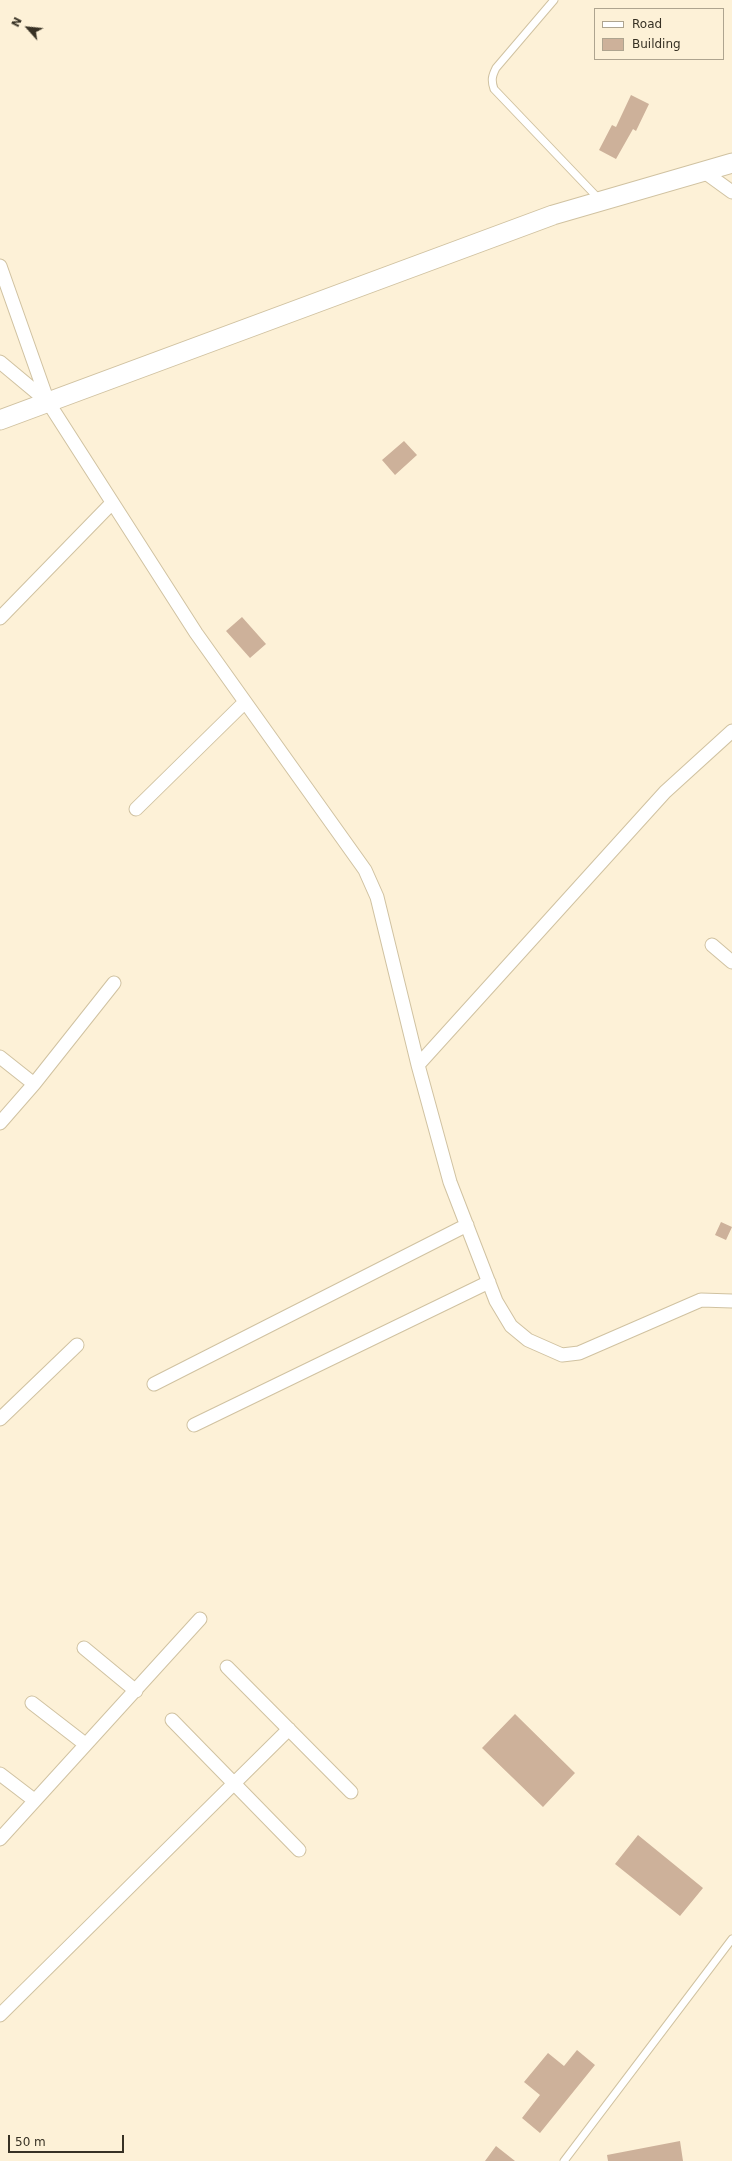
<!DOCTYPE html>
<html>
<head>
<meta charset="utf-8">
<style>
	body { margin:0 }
	#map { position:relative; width:732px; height:2161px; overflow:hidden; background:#fdf1d7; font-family:"DejaVu Sans",sans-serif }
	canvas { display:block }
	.legend { position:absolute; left:594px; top:8px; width:130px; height:52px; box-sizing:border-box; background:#fdf1d7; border:1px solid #aea48f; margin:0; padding:5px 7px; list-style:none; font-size:12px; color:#373124 }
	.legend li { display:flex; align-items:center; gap:8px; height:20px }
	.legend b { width:20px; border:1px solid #aea48f }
	.north { position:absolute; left:8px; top:8px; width:40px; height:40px; -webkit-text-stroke:3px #fdf1d7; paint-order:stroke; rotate:297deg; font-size:11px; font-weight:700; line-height:16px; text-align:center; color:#373124 }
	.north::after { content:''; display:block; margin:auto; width:14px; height:18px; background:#373124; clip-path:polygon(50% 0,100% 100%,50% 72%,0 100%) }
	.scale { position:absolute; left:8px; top:2135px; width:116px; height:18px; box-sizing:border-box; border:2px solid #373124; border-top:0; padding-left:5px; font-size:12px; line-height:14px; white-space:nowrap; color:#373124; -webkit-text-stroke:3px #fdf1d7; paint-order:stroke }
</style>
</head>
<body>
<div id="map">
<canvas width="732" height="2161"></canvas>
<ul class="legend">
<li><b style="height:5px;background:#fff"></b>Road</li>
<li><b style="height:11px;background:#cdb19a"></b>Building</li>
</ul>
<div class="north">N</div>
<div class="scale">50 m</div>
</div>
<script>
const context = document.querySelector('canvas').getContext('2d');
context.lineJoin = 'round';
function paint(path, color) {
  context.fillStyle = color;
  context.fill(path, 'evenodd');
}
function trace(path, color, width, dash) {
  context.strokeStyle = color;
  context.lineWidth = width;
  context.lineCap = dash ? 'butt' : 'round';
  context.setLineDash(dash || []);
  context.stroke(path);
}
paint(new Path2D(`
	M631 95 649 104 636 131 633 129 616 159 599 150 612 125 616 127Z
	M404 441 417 455 395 475 382 460Z
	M242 617 266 644 250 658 226 631Z
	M721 1222 732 1227 726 1240 715 1235Z
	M515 1714 575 1773 543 1807 482 1748Z
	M638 1835 703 1888 680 1916 615 1864Z
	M577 2050 595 2065 540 2133 522 2118 540 2095 524 2082 548 2053 564 2066Z
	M680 2141 683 2161H608L607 2155Z
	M496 2146 515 2161H485Z`), '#cdb19a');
const lane = new Path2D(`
	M554 0 496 68C492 76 491 80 494 89L599 199
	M564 2161 732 1939`);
const street = new Path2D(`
	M703 171 732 192
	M0 266 48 402 196 633 365 870 377 897 418 1065 450 1182 496 1301 511 1326 528 1340 562 1355 579 1353 701 1300 732 1301
	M0 362 48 402
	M0 618 112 503
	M136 809 245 702
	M712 945 732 962
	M0 1057 34 1084
	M418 1065 665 792 732 731
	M0 1123 34 1084 114 983
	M154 1384 467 1225
	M0 1419 77 1345
	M194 1425 489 1282
	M84 1648 136 1691
	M227 1667 351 1792
	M32 1703 85 1744
	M172 1720 299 1850
	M0 1774 34 1800
	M0 1839 200 1619
	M0 2015 289 1729`);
const secondary = new Path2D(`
	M0 420 553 215 732 163`);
trace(lane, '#d0c2a1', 9);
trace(street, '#d0c2a1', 15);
trace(secondary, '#d0c2a1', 21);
trace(lane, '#fff', 7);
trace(street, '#fff', 13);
trace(secondary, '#fff', 19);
</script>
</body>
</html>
